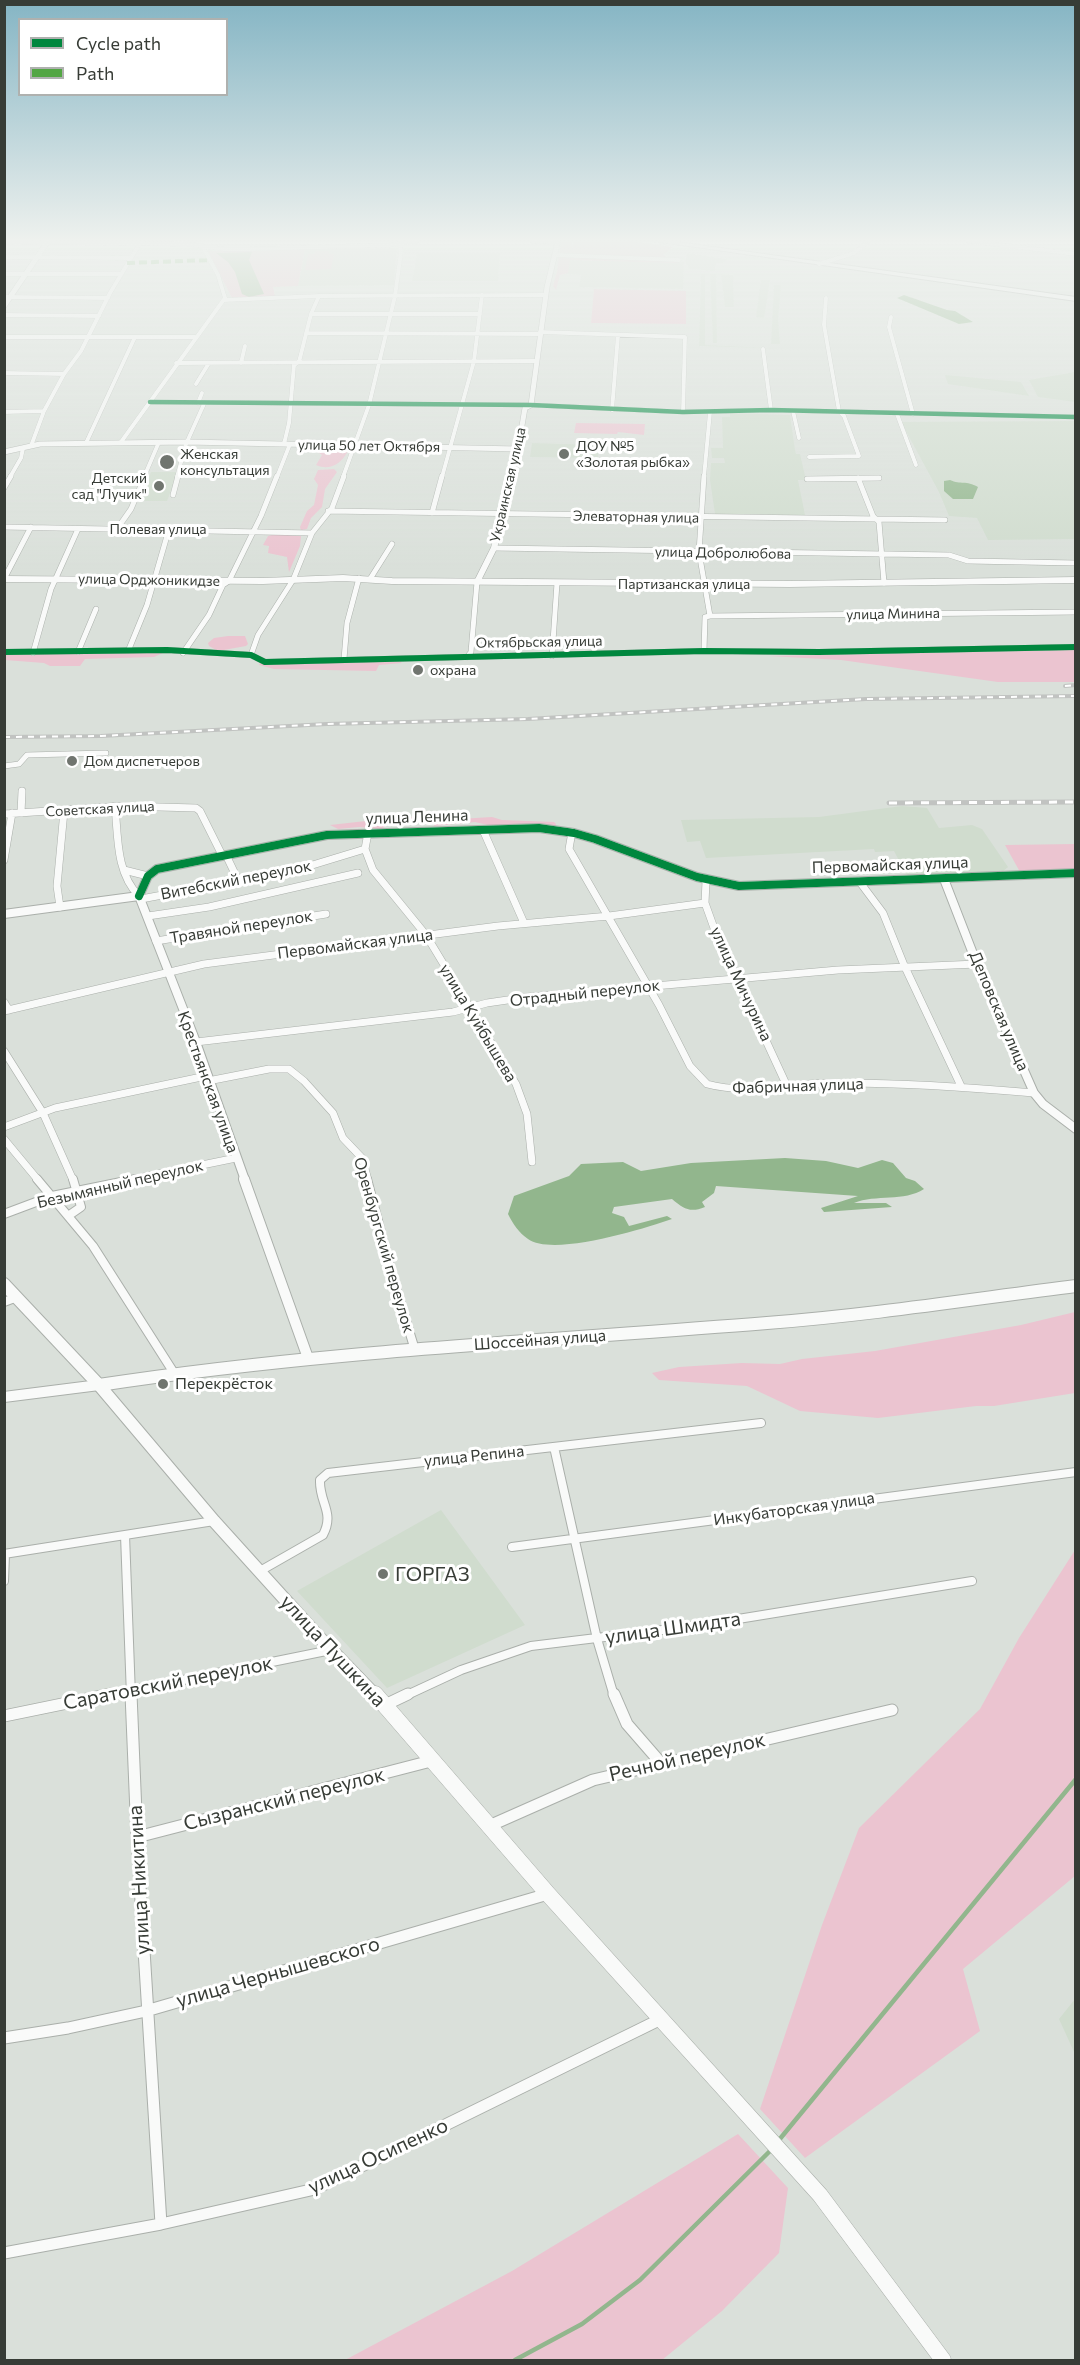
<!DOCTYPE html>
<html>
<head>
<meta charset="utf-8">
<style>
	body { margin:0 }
	#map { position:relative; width:1080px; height:2365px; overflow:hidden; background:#dae0da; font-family:Commissioner,sans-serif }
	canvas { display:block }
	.frame { position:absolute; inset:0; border:6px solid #373c36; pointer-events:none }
	.legend { position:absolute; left:18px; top:18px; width:210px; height:78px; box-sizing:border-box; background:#fff; border:2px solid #afb1af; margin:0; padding:8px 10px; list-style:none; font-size:18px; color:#373c36 }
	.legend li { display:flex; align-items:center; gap:12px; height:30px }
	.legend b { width:30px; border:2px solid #afb1af }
</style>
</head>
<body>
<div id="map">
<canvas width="1080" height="2365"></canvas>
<div class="frame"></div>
<ul class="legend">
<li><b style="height:8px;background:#00873e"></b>Cycle path</li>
<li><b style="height:8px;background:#53a644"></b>Path</li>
</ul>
</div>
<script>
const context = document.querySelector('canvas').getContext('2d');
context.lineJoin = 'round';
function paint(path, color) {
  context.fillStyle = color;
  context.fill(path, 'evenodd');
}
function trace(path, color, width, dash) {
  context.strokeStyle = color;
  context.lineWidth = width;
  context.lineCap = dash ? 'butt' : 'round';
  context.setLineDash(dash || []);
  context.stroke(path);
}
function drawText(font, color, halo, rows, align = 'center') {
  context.font = font + ' Commissioner,sans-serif';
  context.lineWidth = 6;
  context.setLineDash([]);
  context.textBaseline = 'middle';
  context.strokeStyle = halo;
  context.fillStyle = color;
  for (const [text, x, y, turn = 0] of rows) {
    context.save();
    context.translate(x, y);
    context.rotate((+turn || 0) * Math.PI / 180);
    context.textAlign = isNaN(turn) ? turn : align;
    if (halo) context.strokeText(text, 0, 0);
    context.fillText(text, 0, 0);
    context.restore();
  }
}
paint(new Path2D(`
	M397 248 394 285 298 286 305 249Z
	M417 253H500L498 281H412Z
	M687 253 727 259 723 263H716L715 271 689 269 685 261Z
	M568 260 684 262 683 289 579 287 581 275 566 274Z
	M701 274H705V345L789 349 699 346Z
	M710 274H716L717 343H713Z
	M721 274 733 275 734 307H725Z
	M761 280H770L764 318 756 317Z
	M774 285H781L778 320 780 344H771Z
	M1075 372V402L1038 397 1029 380Z
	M945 375 1021 382 1029 396 948 384Z
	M730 413 790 415 795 450 796 454H800L806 480H798L805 515 715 514 710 480 711 463H725L724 458H712L711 448H723L722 417H730Z
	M1075 421V539L988 540 977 518 949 516 939 492 901 422Z
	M532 443 599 445 598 458 530 457Z
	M151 472H178L167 501H139Z
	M902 806 927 808 939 828 972 825 982 829 1008 867 1001 873 911 877 906 874 894 851 875 852 874 849 706 858 700 841 687 842 681 820 819 817Z
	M441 1510 525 1625 387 1688 297 1591Z
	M1075 1999V2054L1059 2019Z`), '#d0dcce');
paint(new Path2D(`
	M561 241H572V248L574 241H628L673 247 663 255 677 263 570 260 568 273 560 275 556 290 553 286 557 271Z
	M305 249 298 286 273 287 275 296 232 298 208 251Z
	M315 251H329V254H334L331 269 305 270 308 254H314Z
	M594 289 686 291V324L591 323Z
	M576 423 645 424 644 435 618 432 617 434 574 433Z
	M317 447 347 448 348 451C341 464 330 471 316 465L322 455 314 449Z
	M334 469 337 472 325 489 322 507 311 518 307 529 301 530 300 527 307 511 314 505 318 485 314 479 318 470Z
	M276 534 301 536 300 546 289 572 287 557 268 553 269 546 263 545 268 536Z
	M228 636H245L248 644 246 646 218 651 209 646 208 643 214 638Z
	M1075 650V682H998L841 660 769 656Z
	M110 652 163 653 154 657 85 659 80 666H50L44 663 5 660V653L55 654Z
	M398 660 402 663 379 665 376 671 274 669 259 665 260 663Z
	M402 817 459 819 492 817 502 820 554 822 556 824 555 827 492 826 475 822 434 826 435 822 395 821 381 829 359 827 338 829 330 825Z
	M1075 844V870L1020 872 1005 845Z
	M1075 1312V1393L994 1406H976L878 1418 800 1411 747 1386 659 1380 652 1373 679 1367 742 1363 780 1364 802 1359 875 1351 1021 1325Z
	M1075 1550V1876L963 1969 980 2031 805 2158 760 2109 822 1925 859 1828 980 1709 1019 1638Z
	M738 2134 788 2188 779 2253 722 2311 662 2360H345L512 2271Z`), '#ebc4d0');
paint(new Path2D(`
	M252 252 249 260 264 294 249 297 242 294 235 272 228 262 216 253Z
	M904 295 947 310 955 311 973 322 959 324 897 298Z
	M950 480C961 485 966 480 978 487L973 499H953L944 491V481Z
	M785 1158 826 1161 858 1168 882 1160 893 1163 906 1178 915 1181 924 1189C904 1202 876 1194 854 1203H886L892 1207 824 1212 821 1208 858 1196 716 1186 714 1193 702 1202 705 1207C690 1213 684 1209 672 1199L614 1207 612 1213 624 1217 629 1226 667 1216 672 1219C643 1229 553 1257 528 1239 519 1233 513 1224 508 1214L514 1196 569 1176 581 1164 623 1162 641 1171 691 1163Z`), '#92b68d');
trace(new Path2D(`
	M779 2140 1076 1779
	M515 2360 582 2324 640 2280 771 2150`), '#92b68d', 4.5);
const minorFar4 = new Path2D(`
	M532 241 558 242
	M968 241 1076 254
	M4 242 187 244 224 249H249L389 245 417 241
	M556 255 679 260
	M4 257 130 258
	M819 264 854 253 869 241
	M4 274H120
	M4 297 108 298
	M224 300 319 296 546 295
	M311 314H480
	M4 315 99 316
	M891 317 889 327 913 414
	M540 332 685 337 683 412
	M306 333 539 334
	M4 337H195
	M763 349 771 410
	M176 363 536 361
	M241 363 245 346
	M4 373 64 374
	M196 384 209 363
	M150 402 531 405 683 412 771 410 1076 417
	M198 403 202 393
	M612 410 618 335
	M793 411 799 438
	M4 412 44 411
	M897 414 916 465
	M121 442 225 298 218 275 203 247
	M86 443 135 337
	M284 444 289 423 294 365 299 362 311 314 319 296
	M31 446 44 411 64 374 81 351 110 293 140 243
	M809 457 859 456 844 416 839 411 824 325 826 298
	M10 477 21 458 23 448
	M144 477 159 442
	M177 477 186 444 204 404
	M277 477 290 444
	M343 477 369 405 395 296 401 252 400 241
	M442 477 474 361 482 295
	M704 477 710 412`);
const minorFar3 = new Path2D(`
	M704 476 699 552 710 616
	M858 478 873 516 879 522 884 583
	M807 479 879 478
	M4 488 11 476
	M173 495 178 476
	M328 511 945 520
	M432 513 442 476
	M4 527 312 533
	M117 529 131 509 145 476
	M494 548 949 555 968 561 1076 563
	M4 579 31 527
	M370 579 392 544
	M710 616 1076 612
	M129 649 147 605 169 529
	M704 651 705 617 710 616
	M4 652 167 650 251 655 265 662 704 651 819 652 1076 647
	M78 652 96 609
	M33 653 51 589 78 529
	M183 653 209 615 223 585 229 581 261 516 277 476
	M251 655 258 635 293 580 312 533 332 508 344 476
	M552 656 557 583
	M467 657 471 652 477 582
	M344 659 347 623 359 578
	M4 766 19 764 27 755 106 753`);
const minorFar2 = new Path2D(`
	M115 806C118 837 116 873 139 896
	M21 813 22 791
	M4 814 123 806 196 808 200 811 222 855
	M483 830 524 923
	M572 832 569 849 659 1005 690 1066 707 1084C747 1095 791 1083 831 1083 899 1082 967 1087 1034 1093
	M368 833 365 849 373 870 426 935 516 1084 527 1114 532 1162
	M226 855 238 880
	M4 860 12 813
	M124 870 148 876
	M706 881 705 903 714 928 786 1084
	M859 881 883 913 904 965 961 1086
	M141 899 296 870 365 849
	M60 907 57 886 64 811
	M148 916 209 907 358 873
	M156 941 326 914
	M4 1002 9 1010
	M4 1011 204 964 498 926 609 916 705 903
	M196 1042 453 1012 487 1003 528 997 838 970 977 964
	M4 1051 43 1113 73 1180
	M208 1081 269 1069H289L304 1081 333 1113 343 1138 362 1158 368 1180
	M4 1127 55 1108 206 1076
	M4 1139 38 1180
	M129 1180 236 1158`);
const minorFar1 = new Path2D(`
	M37 1179 93 1246 174 1373
	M367 1179 393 1278 415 1350
	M4 1214 52 1196 136 1179
	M68 1216 81 1207 73 1179
	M4 1302 17 1297
	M554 1447 597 1639 614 1696
	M125 1535 131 1696
	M512 1547 1076 1472
	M4 1554 214 1521
	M260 1571 323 1535C335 1512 319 1503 320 1480L328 1473 761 1423
	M4 1581 5 1554
	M104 1696 331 1650
	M405 1696 461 1670 531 1646 695 1626 972 1581`);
const minor = new Path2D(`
	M131 1694 137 1837 161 2224
	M614 1694 627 1724 660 1762
	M385 1705 408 1694
	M4 1716 111 1694
	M489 1826 593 1780 892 1710
	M137 1837 431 1761
	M4 2038 68 2028 146 2011 548 1894
	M4 2253 161 2224 315 2189 661 2019`);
const tertiaryFar3 = new Path2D(`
	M512 477 518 449`);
const tertiaryFar2 = new Path2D(`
	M4 579 263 581 343 578 392 581 790 584 1076 580
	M477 582 494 548 512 476`);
const tertiaryFar1 = new Path2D(`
	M944 879 977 964 1034 1093 1043 1104 1076 1129
	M139 896 148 876 157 869 327 835 539 828 574 833 595 839 697 877 739 886 1076 873
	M139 896 196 1042 245 1180
	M4 914 139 896`);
const tertiary = new Path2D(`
	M244 1179 308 1358
	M4 1397 99 1385`);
const secondaryFar2 = new Path2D(`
	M4 306 48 241
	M4 452 40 444 187 442 518 449 525 408 531 405 547 287 558 241`);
const secondaryFar1 = new Path2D(`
	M4 1284 99 1385 214 1521 317 1635 376 1696
	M99 1385C321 1351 544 1341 767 1323 871 1315 973 1299 1076 1286`);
const secondary = new Path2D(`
	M375 1694 548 1894 820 2195 943 2360`);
const primary = new Path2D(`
	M653 241H670L1076 297V301Z`);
trace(minorFar4, '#aaafaa', 4.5);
trace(minorFar3, '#aaafaa', 6);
trace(minorFar2, '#aaafaa', 8);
trace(minorFar1, '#aaafaa', 10);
trace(minor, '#aaafaa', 13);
trace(tertiaryFar3, '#aaafaa', 5);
trace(tertiaryFar2, '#aaafaa', 7);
trace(tertiaryFar1, '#aaafaa', 10);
trace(tertiary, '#aaafaa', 12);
trace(secondaryFar2, '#aaafaa', 6);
trace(secondaryFar1, '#aaafaa', 14);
trace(secondary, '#aaafaa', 17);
trace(primary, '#aaafaa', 2);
trace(minorFar4, '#f9faf9', 4);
trace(minorFar3, '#f9faf9', 5);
trace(minorFar2, '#f9faf9', 7);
trace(minorFar1, '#f9faf9', 8);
trace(minor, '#f9faf9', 11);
trace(tertiaryFar3, '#f9faf9', 4.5);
trace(tertiaryFar2, '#f9faf9', 6);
trace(tertiaryFar1, '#f9faf9', 8);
trace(tertiary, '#f9faf9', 10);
trace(secondaryFar2, '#f9faf9', 5);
trace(secondaryFar1, '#f9faf9', 12);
trace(secondary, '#f9faf9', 16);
paint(primary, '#f9faf9');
const railFar1 = new Path2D(`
	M1065 686 1076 685
	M4 737 101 736 327 724 528 719 866 699 1076 696`);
const rail = new Path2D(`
	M889 803 1076 802`);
trace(railFar1, '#c1c3c1', 4);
trace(rail, '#c1c3c1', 5);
trace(railFar1, '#fff', 2, [6]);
trace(rail, '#fff', 3, [8]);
trace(new Path2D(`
	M127 263 211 260`), '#53a644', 4, [8, 4]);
trace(new Path2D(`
	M150 402 531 405 683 412 771 410 1076 417`), '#00873e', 4.5);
trace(new Path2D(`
	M4 652 167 650 251 655 265 662 704 651 819 652 1076 647`), '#00873e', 6);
trace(new Path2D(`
	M139 896 148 876 157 869 327 835 539 828 574 833 595 839 697 877 739 886 1076 873`), '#00873e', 8);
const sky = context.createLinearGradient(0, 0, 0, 572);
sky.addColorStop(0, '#85b5c4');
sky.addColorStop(0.42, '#eef1ee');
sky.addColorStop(1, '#eef1ee00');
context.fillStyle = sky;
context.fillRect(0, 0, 1080, 572);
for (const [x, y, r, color] of [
	[564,454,6,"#70756f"],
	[167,462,8,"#70756f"],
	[159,486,6,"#70756f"],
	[418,670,6,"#70756f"],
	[72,761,6,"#70756f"],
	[163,1384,6,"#70756f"],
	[383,1574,6,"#70756f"]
]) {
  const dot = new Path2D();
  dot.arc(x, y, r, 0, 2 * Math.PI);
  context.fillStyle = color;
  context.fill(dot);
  trace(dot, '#fff', 2);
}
drawText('14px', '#373c36', '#fff', [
	["улица 50 лет Октября",369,446,1],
	["Украинская улица",508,485,-77],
	["Элеваторная улица",636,517,1],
	["Полевая улица",158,529],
	["улица Добролюбова",723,553,1],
	["улица Орджоникидзе",149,580,1],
	["Партизанская улица",684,584],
	["улица Минина",893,614,-1],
	["Октябрьская улица",539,642,-1],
	["Советская улица",100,809,-3]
]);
drawText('14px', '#373c36', '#fff', [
	["ДОУ №5",576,446],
	["«Золотая рыбка»",576,462],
	["Женская",180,454],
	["консультация",180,470],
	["Детский",147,478,"right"],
	["сад \"Лучик\"",147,494,"right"],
	["охрана",430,670],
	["Дом диспетчеров",84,761]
], 'left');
drawText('16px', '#373c36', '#fff', [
	["улица Ленина",417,817,-2],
	["Первомайская улица",890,865,-2],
	["Витебский переулок",236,880,-11],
	["Травяной переулок",241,927,-9],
	["Первомайская улица",355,944,-7],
	["улица Мичурина",741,984,65],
	["Отрадный переулок",585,993,-6],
	["Деповская улица",999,1011,67],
	["улица Куйбышева",478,1023,59],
	["Крестьянская улица",208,1082,70],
	["Фабричная улица",798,1086,-2],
	["Безымянный переулок",120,1184,-13],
	["Оренбургский переулок",384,1245,74],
	["Шоссейная улица",540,1340,-4],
	["улица Репина",474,1456,-6],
	["Инкубаторская улица",794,1509,-8]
]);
drawText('16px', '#373c36', '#fff', [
	["Перекрёсток",175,1384]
], 'left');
drawText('20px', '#373c36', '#fff', [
	["ГОРГАЗ",395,1574]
], 'left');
drawText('20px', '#373c36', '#fff', [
	["улица Шмидта",673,1628,-8],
	["улица Пушкина",333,1651,47],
	["Саратовский переулок",168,1683,-11],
	["Речной переулок",687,1757,-13],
	["Сызранский переулок",284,1799,-14],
	["улица Никитина",139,1880,-93],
	["улица Чернышевского",278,1972,-16],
	["улица Осипенко",378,2156,-25]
]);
</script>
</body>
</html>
